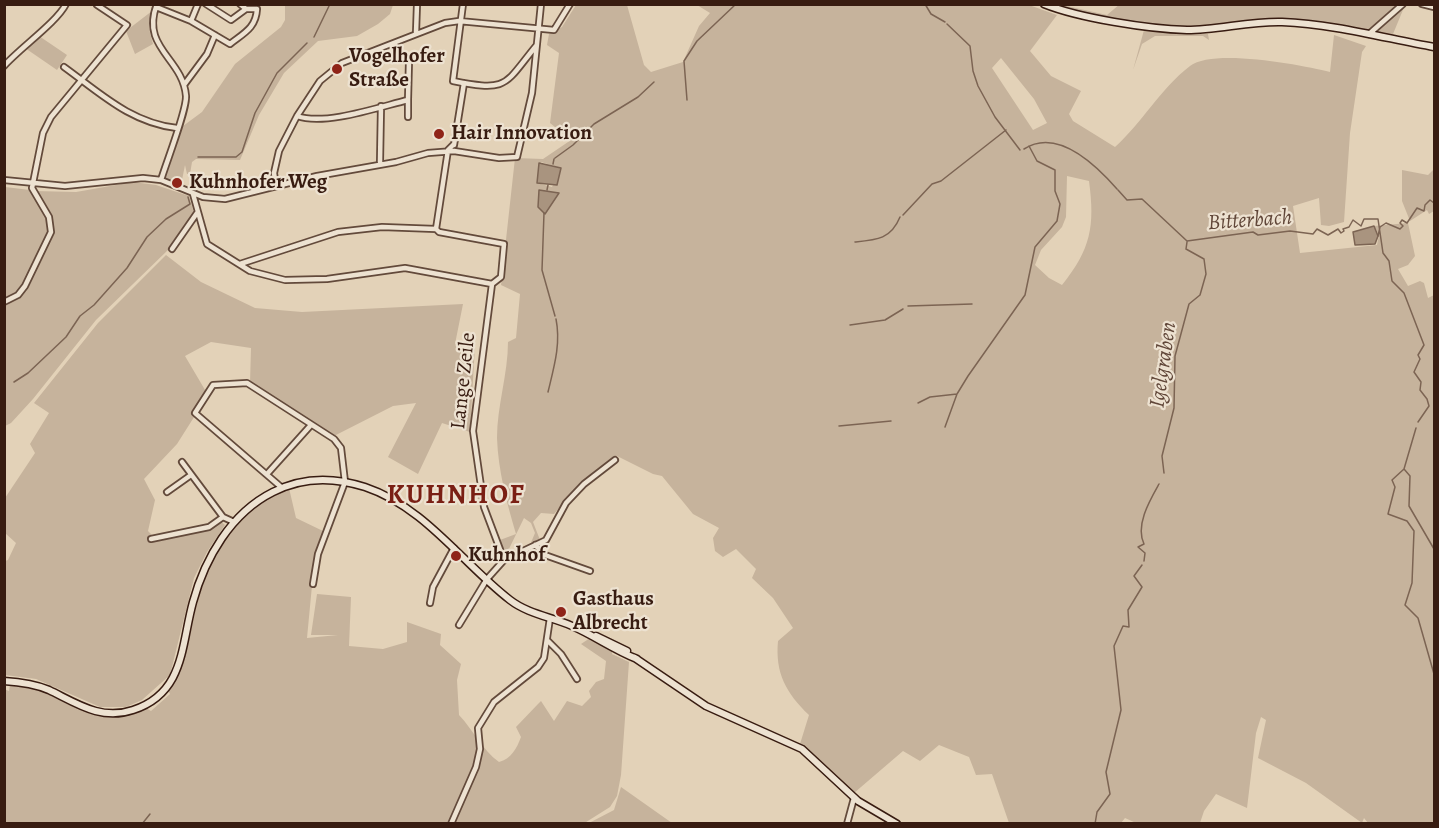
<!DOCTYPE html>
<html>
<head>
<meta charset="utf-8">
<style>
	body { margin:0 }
	#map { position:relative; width:1439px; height:828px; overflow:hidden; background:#e3d2b8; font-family:Alegreya,serif }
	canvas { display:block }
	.frame { position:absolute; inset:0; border:6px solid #381c11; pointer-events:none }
</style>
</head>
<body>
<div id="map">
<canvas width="1439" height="828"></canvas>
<div class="frame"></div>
</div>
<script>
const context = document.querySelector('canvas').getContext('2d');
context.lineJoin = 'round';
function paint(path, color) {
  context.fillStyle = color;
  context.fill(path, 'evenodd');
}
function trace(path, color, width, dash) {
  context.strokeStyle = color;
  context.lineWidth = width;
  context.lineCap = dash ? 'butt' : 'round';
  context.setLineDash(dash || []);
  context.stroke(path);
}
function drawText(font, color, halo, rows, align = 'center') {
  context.font = font + ' Alegreya,serif';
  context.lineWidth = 4.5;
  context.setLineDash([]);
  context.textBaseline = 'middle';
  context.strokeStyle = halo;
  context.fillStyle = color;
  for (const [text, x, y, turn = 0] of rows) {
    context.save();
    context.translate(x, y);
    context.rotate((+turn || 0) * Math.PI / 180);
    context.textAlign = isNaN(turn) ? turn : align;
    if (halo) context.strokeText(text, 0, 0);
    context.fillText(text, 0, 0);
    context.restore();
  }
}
paint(new Path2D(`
	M1120 4 1405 5 1393 34C1356 28 1318 20 1280 20 1257 20 1234 25 1211 27 1157 30 1100 18 1049 5H1062L1107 15Z
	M285 5H393L390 14 378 24 357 36 318 41 284 73 259 115 240 160 196 159 192 162 190 174H187L185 165 181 185 165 179 179 129 202 112 235 64 281 27 285 20Z
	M576 5H627L644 65 651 72 683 62 699 26 710 13 697 5H1029L1057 15 1030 51 1051 76 1081 91 1069 114 1073 121 1115 147C1142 123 1160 89 1190 66 1213 48 1302 65 1330 72L1334 35 1366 46 1362 52 1350 133 1344 222 1329 226 1321 225 1319 198 1293 206 1300 253 1377 245 1379 235 1374 226 1408 223 1415 256 1408 265 1398 269 1408 286 1420 281 1424 283 1428 298 1434 295V823H1368L1364 818 1362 823 1306 783 1258 758 1266 720 1261 717 1256 733 1247 808 1216 794 1204 811 1200 823H1136L1125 818 1121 823H1009L992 774 976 775 969 757 939 745 920 761 903 751 854 793 800 744 809 715C786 693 775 673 778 641L793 628 773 598 752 578 756 569 736 549 723 557 715 551 713 538 719 528 693 514 662 476 653 474 617 456 578 485 554 514 541 513 533 522 540 540 530 545 535 533 531 523 524 518 506 555 500 540 516 534C507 504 498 470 497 438 497 406 508 374 508 342L516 338 520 294 501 285 515 158 543 159 571 140 550 123 559 53 547 45 549 34 562 27ZM1001 58 1034 99 1047 123 1033 130 992 68ZM541 162 561 168 552 187 537 183ZM1067 176 1089 181C1095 226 1091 249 1062 285L1049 278 1035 265 1041 250 1062 227 1066 217Z
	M152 11 149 29 153 44 135 54 126 31Z
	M1144 30 1208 34 1209 40 1203 36H1155L1142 44 1133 70Z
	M39 36 67 55 57 70 25 48Z
	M1434 169V211L1429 214 1427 210 1410 221 1402 201V170L1428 175Z
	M133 182 156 185 189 196 194 213 169 249 96 320 33 399 11 423 5 426V304L18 296 53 231 52 219 35 191 76 192Z
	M5 187 30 190 50 223 49 231C37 257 30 286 5 300Z
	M166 255 201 282 255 308 302 312 463 304 455 344 475 345 470 432 442 423 418 474 388 457 416 403 393 406 332 437 250 383 251 348 211 342 185 356 208 395 177 444 144 479 155 500 148 531 154 537 210 528 219 520 225 525 207 552 194 578 170 675 142 700 126 707H100L36 679 5 675V561L8 560 16 543 5 533V498L35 453 30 444 49 413 34 403 98 323Z
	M289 488 296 518 323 531 315 554 307 638 338 635H311L317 594 351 597 349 646 383 649 407 642V622L441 634 440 645 461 664 457 680 459 715C474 731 482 750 499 762 511 759 517 748 521 737L516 727 538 704 541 701 554 721 567 701 582 706 591 697 589 691 596 682 604 679 606 661 581 644 590 638 612 651V654L629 662 621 775 617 796 610 807 583 824 5 823 4 689 9 691 10 684C66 687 84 734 146 708L151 711 170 694 168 690C185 667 188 644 194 617 206 561 234 511 289 488Z
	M621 787 672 823H589L614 810Z`), '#c6b39c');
const water = new Path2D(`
	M539 163 561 168 557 185 537 183Z
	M539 190 559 193 545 214 538 207Z
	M1374 226 1378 236 1375 244 1355 245 1353 232Z`);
paint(water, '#a9947f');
trace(water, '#7c6453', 1.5);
trace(new Path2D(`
	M925 4 931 14 945 22
	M947 24 970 46 973 71 978 86 995 117 1020 150
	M314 37 330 4
	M687 100 684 61 697 41 736 4
	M1024 149C1058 127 1096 165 1117 189
	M198 157H236L242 152 255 113 277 73 307 43
	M555 158 573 145 594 124 638 97 654 82
	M553 164 554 159
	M547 190 548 185
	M1118 190 1127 200 1142 199 1187 241 1253 232 1258 235 1290 231 1313 234 1317 229 1328 235 1338 229 1341 233 1344 231 1343 229 1349 227 1353 220 1361 226 1364 219H1378L1383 253 1389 261 1392 281 1404 293 1424 345 1418 355 1420 359 1414 372 1421 382 1420 390 1427 399 1429 406 1418 422
	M544 213 542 270 555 316
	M903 215 932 184 941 181 1006 130
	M1378 236 1380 227 1386 223 1400 229 1403 226 1400 223 1402 220 1407 223 1417 208 1424 211 1425 205 1430 200 1434 203
	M855 242C877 240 891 239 900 217
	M908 306 972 304
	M850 325 885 320 903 309
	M14 382 28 373 66 337 80 316 94 305 127 268 147 237 166 219 190 204 188 197
	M548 392C554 367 561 344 556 319
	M918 403 930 397 957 394
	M839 426 891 421
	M945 427 957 394 968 376 1025 295 1035 247 1057 221 1060 204 1055 191V170L1037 161 1029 146
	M1416 428 1404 469 1392 480 1395 487 1388 514 1407 521 1414 531 1412 583 1405 605 1418 618 1434 674
	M1404 469 1410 476 1409 506 1434 549
	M1164 473 1162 456 1174 408 1175 356 1189 304 1200 295 1206 274 1204 259 1186 249 1187 242
	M1144 561 1145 553 1138 547 1144 544C1135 525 1150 500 1159 484
	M142 824 150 814
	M1095 824 1097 812 1110 794 1106 772 1121 710 1114 646 1123 626 1129 627 1128 610 1142 587 1134 576 1142 565`), '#7c6453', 1.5);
const street = new Path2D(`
	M157 4C140 48 183 58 186 96 187 110 166 163 161 180
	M206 4 231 20 246 9
	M463 4 453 81C509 92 504 85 536 46
	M1422 4 1434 7
	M156 7 191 21 230 44C244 33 256 28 257 9H246L240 4
	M191 21 198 4
	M416 33 417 4
	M1369 34 1403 4
	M4 66C20 48 57 22 66 4
	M64 67C100 93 131 123 177 128
	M184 85 207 54 215 35
	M408 100V117
	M297 116C325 126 379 107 408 100L409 61
	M454 145 464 83
	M380 162 381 106
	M4 180 65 186 143 178 161 180 203 197 225 199 317 176 396 162 428 153 454 151 499 158 517 157 532 93 541 4
	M276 186 274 173 279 151 297 116 320 81 342 63 445 23 459 21 554 30 570 4
	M193 194 207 244 250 271 285 280 327 279 405 268 492 284
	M436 229 439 232 504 244 501 277 492 284
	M436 229 448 150 454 144
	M172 249 197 213
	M240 264 338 232 382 227 436 229
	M492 284 473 431 484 507 504 560
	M4 302 18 295 25 286 51 232 49 217 32 188 43 133 51 117 127 25 97 5
	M182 462 223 517 234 522
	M267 474 311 425
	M281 487 195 413 213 385 247 383 334 439 341 448 345 482 318 554 313 584
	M167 492 191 475
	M151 539 209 527 223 517
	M535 545 545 555 590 571
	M430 603 433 587 454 548
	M459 625 487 579 504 560 546 540 566 503 584 484 615 460
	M547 640 561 654 577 679
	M451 824 476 767 480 749 478 728 494 702 538 667 544 658 550 618
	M847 824 854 798`);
const secondary = new Path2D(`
	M1044 4C1079 18 1148 29 1187 30 1218 30 1250 21 1282 22 1334 24 1384 38 1434 47
	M596 636 627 651
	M635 658 706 706 802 749 858 801 897 824
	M4 681C20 682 35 684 49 690 76 703 101 721 133 710 185 693 181 645 193 602 205 558 231 513 273 492 302 477 334 477 365 487 425 507 462 563 510 600 528 614 552 617 572 626 595 636 614 650 637 659`);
trace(street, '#634a3b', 8);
trace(secondary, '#381c11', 9);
trace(street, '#ede2d1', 4.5);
trace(secondary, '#ede2d1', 6);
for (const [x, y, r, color] of [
	[337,69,6,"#8f2418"],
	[439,134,6,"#8f2418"],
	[177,183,6,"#8f2418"],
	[456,556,6,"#8f2418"],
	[561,612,6,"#8f2418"]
]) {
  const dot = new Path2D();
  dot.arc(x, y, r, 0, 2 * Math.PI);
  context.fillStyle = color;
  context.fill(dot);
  trace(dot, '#ede2d1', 2);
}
drawText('bold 21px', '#381c11', '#ede2d1', [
	["Vogelhofer",349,57],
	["Straße",349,81],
	["Hair Innovation",451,134],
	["Kuhnhofer Weg",189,183],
	["Kuhnhof",468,556],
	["Gasthaus",573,600],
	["Albrecht",573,624]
], 'left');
drawText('21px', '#381c11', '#ede2d1', [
	["Lange Zeile",464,381,-84]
]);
drawText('italic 22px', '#604638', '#ede2d1', [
	["Bitterbach",1250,221,-4],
	["Igelgraben",1164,365,-82]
]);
context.letterSpacing = '1.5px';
drawText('bold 27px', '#7a1f14', '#ede2d1', [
	["KUHNHOF",456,496]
]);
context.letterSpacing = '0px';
</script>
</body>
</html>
